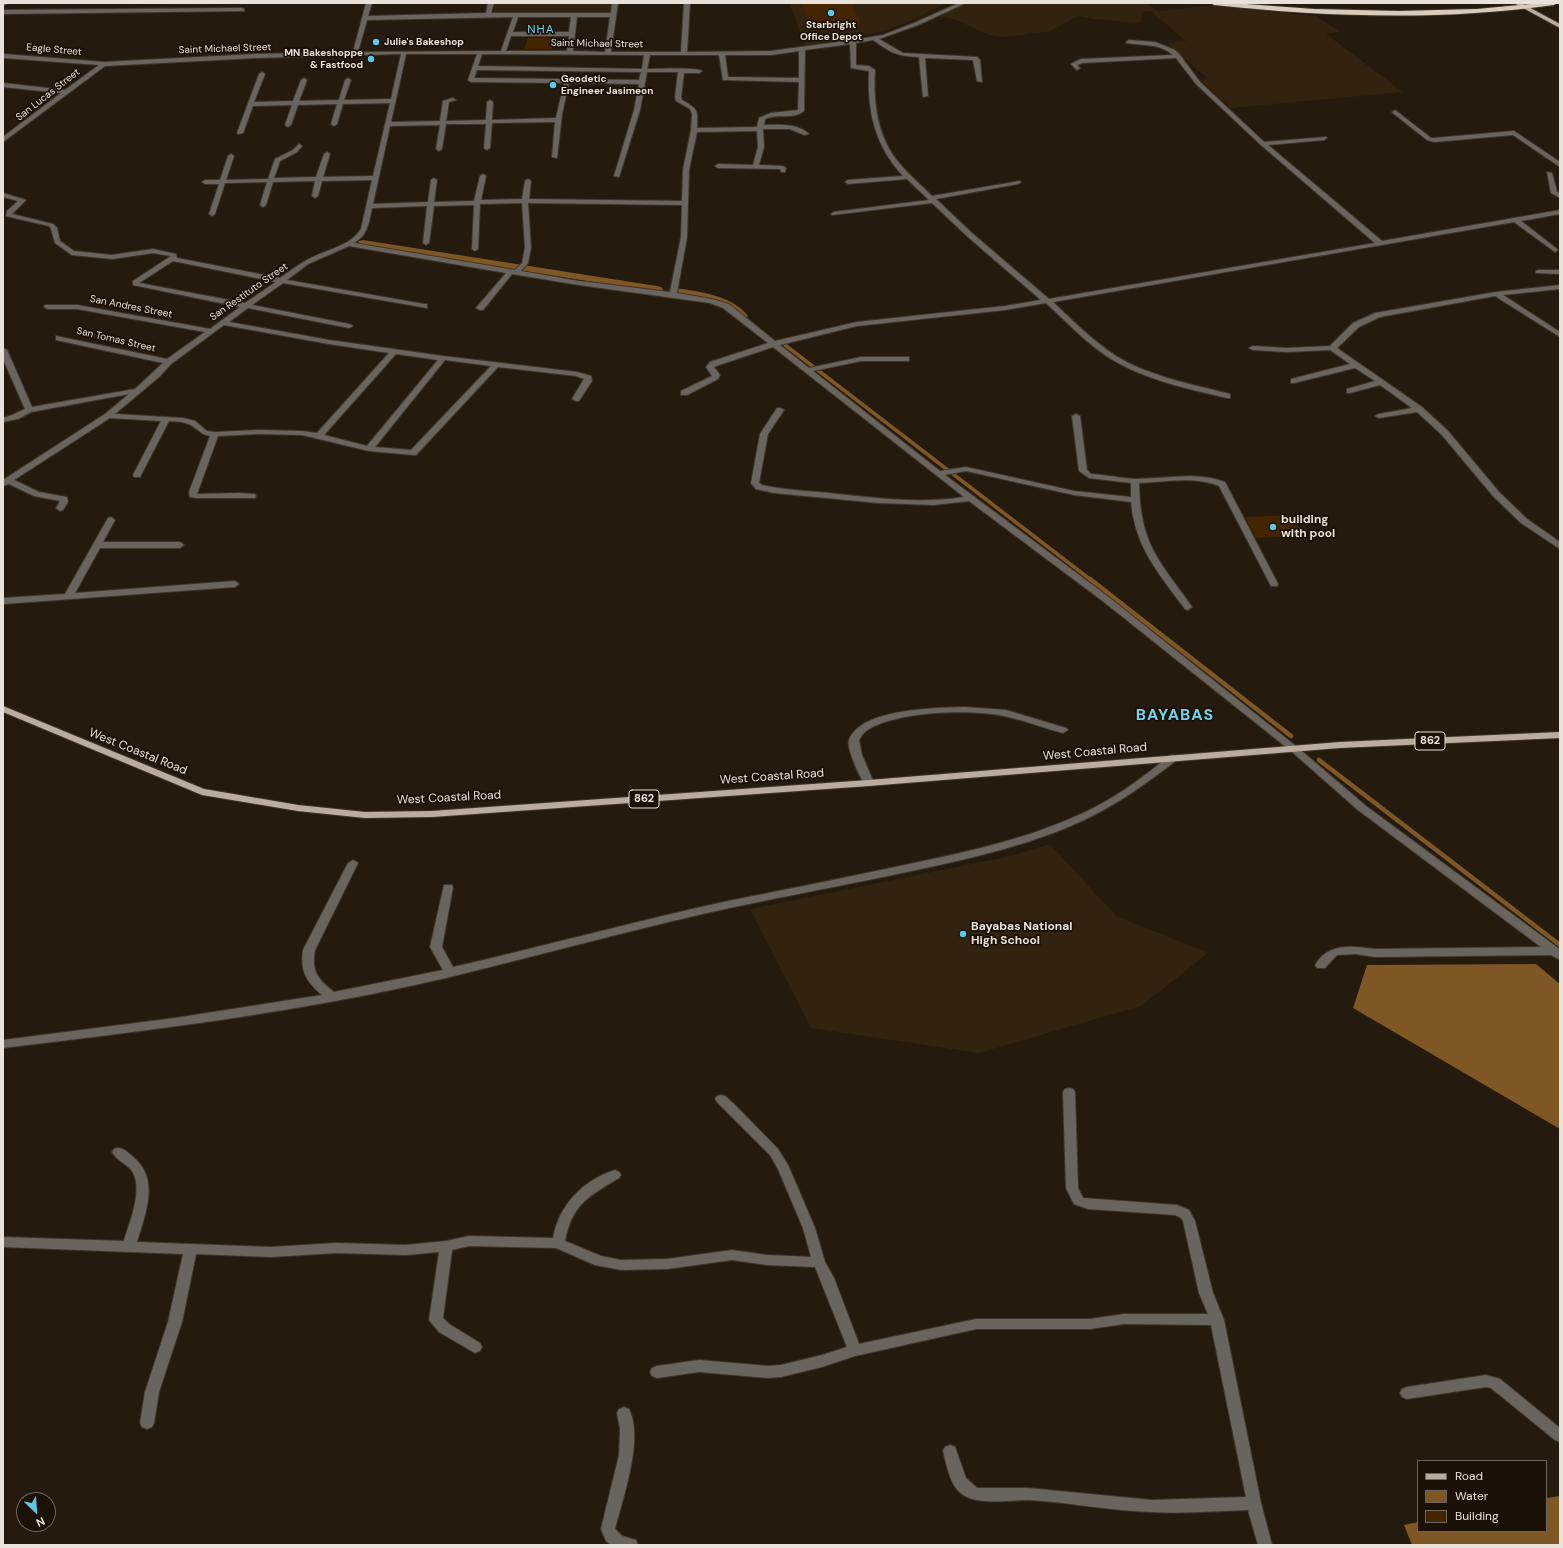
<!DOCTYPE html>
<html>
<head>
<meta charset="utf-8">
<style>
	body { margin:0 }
	#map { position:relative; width:1563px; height:1548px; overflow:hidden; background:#251a0e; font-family:"DM Sans",sans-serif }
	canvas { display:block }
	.frame { position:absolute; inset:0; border:4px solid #e9e2da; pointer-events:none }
	.legend { position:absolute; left:1417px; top:1460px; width:130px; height:72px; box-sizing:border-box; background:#1b1106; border:1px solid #6d655b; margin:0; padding:5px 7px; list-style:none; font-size:12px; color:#e9e2da }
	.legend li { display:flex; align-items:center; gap:8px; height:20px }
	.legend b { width:20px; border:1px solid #6d655b }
	.north { position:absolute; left:16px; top:1492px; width:40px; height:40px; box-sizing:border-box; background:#1b1106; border:1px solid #6d655b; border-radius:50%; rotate:155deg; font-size:11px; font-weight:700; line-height:16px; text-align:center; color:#e9e2da }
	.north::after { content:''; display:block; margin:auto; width:14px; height:18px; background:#5bc8e7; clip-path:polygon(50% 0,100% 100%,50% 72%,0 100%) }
</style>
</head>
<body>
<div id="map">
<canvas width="1563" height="1548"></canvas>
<div class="frame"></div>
<ul class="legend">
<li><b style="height:5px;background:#baada0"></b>Road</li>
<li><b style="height:11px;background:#7e5725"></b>Water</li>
<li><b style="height:11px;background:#432600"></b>Building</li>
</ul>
<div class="north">N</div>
</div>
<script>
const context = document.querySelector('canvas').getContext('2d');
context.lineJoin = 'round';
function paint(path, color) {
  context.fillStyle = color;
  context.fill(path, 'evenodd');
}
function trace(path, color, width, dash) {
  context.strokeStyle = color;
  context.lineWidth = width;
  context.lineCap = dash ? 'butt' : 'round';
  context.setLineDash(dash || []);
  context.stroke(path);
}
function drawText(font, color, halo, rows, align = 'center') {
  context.font = font + ' "DM Sans",sans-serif';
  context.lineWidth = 3.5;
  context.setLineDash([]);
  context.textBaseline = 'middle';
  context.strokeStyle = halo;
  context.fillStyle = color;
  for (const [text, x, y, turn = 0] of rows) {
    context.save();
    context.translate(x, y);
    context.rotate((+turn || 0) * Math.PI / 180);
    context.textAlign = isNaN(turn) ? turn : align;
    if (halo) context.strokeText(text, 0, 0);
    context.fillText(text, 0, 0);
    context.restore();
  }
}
paint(new Path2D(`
	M495 3H614V13L493 14Z
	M790 3H947L908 22 883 31 840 41 805 47Z
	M962 3H1147L1158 11 1210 6 1317 16 1340 32 1326 34 1403 92 1231 108 1200 80 1208 79 1167 43 1186 41 1151 11 1144 12 1141 22 1137 23 1094 19 1079 16 1048 32 1029 33 1024 35 1004 37 989 35 954 19 935 16Z
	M1050 844 1116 916 1208 953 1141 1006 979 1053 811 1028 750 909 1011 856Z`), '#322311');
paint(new Path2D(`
	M1536 964 1560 984V1129L1353 1008 1367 965Z
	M1560 1496V1545H1412L1404 1525 1418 1522V1531H1546V1498Z`), '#7e5725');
trace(new Path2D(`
	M785 345 1091 580`), '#7e5725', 3.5);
trace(new Path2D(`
	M1090 579 1291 736
	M1319 760 1560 945`), '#7e5725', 4.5);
paint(new Path2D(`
	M363 240 657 286 661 287 663 289 661 291 657 292 359 245 358 243 359 241Z
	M676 288C700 292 732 295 748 316L746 318H738L715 303 672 293 670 291 672 289Z`), '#7e5725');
paint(new Path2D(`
	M802 3H852L861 24 810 26Z
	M528 38H555L552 49H524Z
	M1292 515 1303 536 1256 538 1245 517Z`), '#432600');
const minor = new Path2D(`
	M3 3H8L3 6Z
	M366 3H372L368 16 486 13 488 3H494L491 13H611L612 3H618L611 52H681L684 3H690L687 52 771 51 853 40 883 35 914 23 959 3H966L918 25 879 39 903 53 977 57 980 60 982 82 977 81 973 60 925 58 928 96 923 97 919 57C895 56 892 53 873 40L856 43V65L869 66 875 70C873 103 877 137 899 163 909 175 921 185 932 196L1020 181 1021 182 1018 184 936 199 973 234 1049 299 1375 243 1261 145 1196 84 1176 58 1082 63 1077 65 1080 68 1077 70 1071 64 1081 59 1173 55C1159 43 1144 46 1127 43L1126 42 1129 40 1155 42 1175 50 1180 55 1200 82 1264 142 1326 137 1327 138 1324 140 1268 145 1382 241 1560 210V214L1521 221 1557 249 1558 250 1555 252 1514 222 1053 302C1073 321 1093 341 1116 356 1151 377 1191 384 1230 394V398H1227C1188 389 1146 380 1111 359 1087 344 1067 322 1046 303L1005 310 857 326 780 345 809 368 861 357H909V361H861L813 371 940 471 966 467 1074 491 1131 497V483L1089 478 1079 471 1072 416 1076 414 1080 416 1087 470 1091 474C1106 475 1120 478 1135 479 1165 479 1196 471 1225 482L1278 584 1277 586H1271L1270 584 1219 486C1195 476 1164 482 1139 483 1140 545 1159 560 1192 607L1188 610 1185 609C1159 574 1135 547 1131 502L1074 495 966 471 945 475 1110 598 1297 747 1366 806 1558 948 1560 950V960L1551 955 1375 957 1355 954 1337 955 1325 968H1317L1315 965C1329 942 1352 946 1375 949L1541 947 1358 810 1291 751 1104 602 969 501 934 505 878 503 774 493 756 489 751 483 760 434 777 408H780L784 410 768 434 759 483 762 485C784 490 807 491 829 493 874 498 919 504 964 497L773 347 716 366 714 367 720 375 718 379 687 395H681V391L712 376 706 367 710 362 768 343 723 308 710 303 579 285 512 274 483 310H480L476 308 506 273 349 246 308 264 287 280 424 304H427V308L283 283 252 305 349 324 353 326 349 328 248 308 229 322 329 340 443 356 577 372 591 376 592 381 579 401H576L572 399 584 379 576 376 498 367 416 455H413L369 451 302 435 258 434 218 436 197 494 239 493 255 494 256 496 255 498H197L190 497 189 492 210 436C200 435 197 427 188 424 182 421 175 422 169 421L141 475 140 477H134L133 475 161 421 110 418 14 480 39 492 67 497 68 502 63 510 60 511 56 508 60 501 34 496 9 484 3 486V480L105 414 129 394 31 412 18 419 3 422V418L12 415 25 409 3 359V348L7 350 32 407 135 389 163 363 56 340V336L167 359 205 332 77 309H48L44 307 45 305H77L210 329 240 307 133 285V281L171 256 153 253 112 259 72 255 55 243 51 229 49 226 6 216 7 211 18 201 3 197V193L26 200 12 214 53 224 57 228 60 241 74 251 112 255 153 249 176 254 177 258 280 278C289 272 299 264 309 259 325 250 351 246 361 229L372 180 322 181 318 196 315 198 312 196 315 181 273 182 266 205 263 207 260 205 267 182 225 183 215 214 212 216 209 214 219 184H205L202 182 205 180H220L228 156 231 154 234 156 226 180 268 179 275 159 293 150 299 144 302 146 297 152 280 161 274 178 316 177 324 154 327 152 330 154 323 177 373 176 390 103 343 104 337 124 334 126 331 124 337 104 298 105 291 125 288 127 285 125 292 105 253 106 243 133 238 134 237 133 259 74 262 72 265 74 254 102 293 101 301 80 304 78 307 80 299 101 339 100 345 80 348 78 351 80 344 100 391 99 401 54 256 58 105 66 3 142V137L61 93 3 87V83L65 90 99 65 3 58V54L104 62 256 54 353 52ZM513 17 501 51 358 52 367 20ZM518 17H571L569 32H513ZM577 17H610L605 52 573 51ZM511 36H569L567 51H506ZM850 44 851 68 869 71C867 111 875 146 903 176L848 180 845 182 848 184 907 179 929 200 834 212 831 214 832 215 932 203 968 237 1041 300 1005 306 857 322 775 341 729 304 712 299 677 293 687 237 689 170 697 132 757 131 758 147 753 165 718 164 715 166 718 168 780 169 781 172H785L786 168 783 166 759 165 764 147 763 129H790L804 135 809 134C797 123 779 125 764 125L765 119C777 113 793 120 804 111L805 50ZM799 51V78L728 77 725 55H771ZM406 54H477L468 80 471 82 564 83 556 118 492 120 493 102 490 100 487 102 486 120 446 121 449 102 456 100 453 98 443 101 440 121 391 122ZM482 54 644 55 642 69 478 66ZM650 55H719L723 80 799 82 798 110 771 113 759 118 757 127 697 128C698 110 698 109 682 100L681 97 684 73H699L702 71C695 67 658 69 647 69ZM477 70 641 72 639 80 474 78ZM647 72H678L675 97 676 101 690 109 692 114 691 130 683 170 682 201 529 199 531 181 528 179 525 181 522 199 481 200 486 176 483 174 480 176 474 201 434 202 437 180 434 178 431 180 428 202 373 204 390 126 440 125 436 149 439 151 442 149 446 124H486L484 148 487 150 490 148 492 123 555 122 552 157 557 158 562 114 569 83 639 84 634 110 614 176 619 177 640 110ZM522 203 525 248 522 263 515 270 354 243C368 235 369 222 372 208L427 206 423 243 426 245 429 243 434 206 474 205 472 249 475 251 478 249 480 204ZM528 203 682 205 681 237 670 292 579 281 521 271 528 263 531 248ZM173 261 276 282 245 303 139 283ZM224 325 329 344 389 353 317 433 302 431 258 430 215 432 207 431 195 421 183 418 115 414 159 377 171 364ZM396 354 438 360 367 446 324 435ZM445 360 491 366 411 450 375 447Z
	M242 8 244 9V11L3 14V10Z
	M1395 110 1431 138H1434L1514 131 1560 162V167L1513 135 1434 142 1427 140 1393 113 1392 112Z
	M1547 172 1552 173 1557 192 1560 193V198L1551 193Z
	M1538 270H1560V274L1536 273V271Z
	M1560 285V289L1503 295 1560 332V337L1495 296 1380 317 1359 327 1337 348 1422 407 1448 431 1499 492 1527 519 1560 542V549L1521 523 1493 496 1442 435 1417 412 1379 418 1375 416 1379 414 1412 408 1380 385 1350 393H1347V389L1375 381 1355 368 1294 383H1291V379L1350 364 1330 350 1287 352 1253 350 1249 348 1253 346 1287 348 1330 346 1353 323 1375 313 1496 292Z
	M111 517 115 520 103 542H180L184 545 180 548H100L75 593 235 581 239 584 235 587 3 604V598L65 594 108 518Z
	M965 707 1006 710 1066 728 1068 730 1063 733C1043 728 1024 720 1004 716 969 709 896 711 866 731 863 733 861 737 859 740L862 755 874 783 869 786 865 785C860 777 846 748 849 740 861 708 937 708 965 707Z
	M1173 755 1177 756 1178 758 1177 760C1147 783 1118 804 1084 820 1033 844 976 857 921 869 851 884 780 897 711 912 623 932 536 956 450 977 303 1012 152 1030 3 1048V1040L175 1018 322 995C306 981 300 971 303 950L348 863 353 860 358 863 315 950C311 972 318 979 334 992L443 970 430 947 444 885H452L453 887 442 947 453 967C546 946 639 920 733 900 793 888 854 876 914 863 981 849 1048 834 1108 800 1130 787 1150 772 1169 756Z
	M1069 1088 1073 1089 1075 1092 1078 1188 1083 1198 1177 1205 1189 1210 1195 1221 1213 1293 1224 1320 1261 1503 1272 1545H1258L1248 1510C1216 1511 1184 1514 1152 1512 1110 1511 1069 1502 1028 1500 1009 1500 981 1505 965 1496 950 1488 947 1466 943 1451L945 1447 950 1445 955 1447 966 1478 977 1488H1028L1152 1500 1246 1497 1211 1325 1124 1324 1090 1329H976L855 1356 822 1367 781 1377 768 1378 699 1372 657 1378 652 1376 650 1372 652 1368 657 1366 699 1360 768 1366 781 1365 822 1355 847 1347 815 1267 767 1265 732 1260 667 1269 621 1270 595 1265 556 1248 469 1246 452 1250 443 1318 449 1324 480 1343 482 1347 480 1351 475 1353 439 1332 429 1320 439 1252 406 1255 336 1253 271 1257 196 1254 182 1322 159 1392 154 1423 152 1427 147 1429 142 1427 140 1423 145 1392 168 1322 183 1254 3 1247V1237L124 1241C129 1223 144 1189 132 1171 127 1164 116 1160 112 1152L114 1149C121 1146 126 1151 132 1156 161 1179 145 1214 137 1242L271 1247 336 1243 406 1245 446 1241 469 1236 553 1238C559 1205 583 1180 615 1170L619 1172 621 1175 619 1178C589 1196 572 1204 565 1241L601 1256 621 1260 667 1259 732 1250 767 1255 811 1257 803 1228 778 1169 770 1155 717 1102 715 1099 717 1096 721 1095 725 1096 734 1104 778 1149 788 1165 815 1228 825 1262 834 1278 859 1344 976 1319H1090L1124 1314H1208L1199 1293 1183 1221 1181 1218 1175 1215 1088 1209 1074 1204 1066 1188 1063 1092 1065 1089Z
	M1486 1375 1500 1379 1560 1428V1442L1555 1440 1491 1388 1486 1387 1407 1399 1402 1397 1400 1393 1402 1389 1407 1387Z
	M624 1407 629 1409C644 1439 623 1497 615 1529L622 1536 636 1540 638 1545H611L606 1541 601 1529 619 1455 620 1429 617 1413 619 1409Z`);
const major = new Path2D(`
	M1514 3H1521L1560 24V28Z
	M3 706 204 789 298 805 365 812 432 811 869 780 1340 742 1560 732V738L1340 748 869 786 432 817 365 818 298 811 202 795 3 712Z`);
const highway = new Path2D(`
	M1211 3H1232L1314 9 1399 11 1477 9 1541 3H1557L1554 5C1442 21 1326 17 1214 5Z`);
trace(minor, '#40362b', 2);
trace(major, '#40362b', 2);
trace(highway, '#40362b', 2);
paint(minor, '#6a645e');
paint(major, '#baada0');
paint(highway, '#d9cbbb');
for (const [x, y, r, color] of [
	[831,13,4,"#5bc8e7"],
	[376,42,4,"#5bc8e7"],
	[371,59,4,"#5bc8e7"],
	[553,85,4,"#5bc8e7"],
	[1273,527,4,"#5bc8e7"],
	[963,934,4,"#5bc8e7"]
]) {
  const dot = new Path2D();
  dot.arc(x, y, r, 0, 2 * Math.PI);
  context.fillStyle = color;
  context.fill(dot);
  trace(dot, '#1b1106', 1.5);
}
drawText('bold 10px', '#e9e2da', '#1b1106', [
	["Starbright",831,25,"center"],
	["Office Depot",831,37,"center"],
	["Julie's Bakeshop",384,42],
	["MN Bakeshoppe",363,53,"right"],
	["& Fastfood",363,65,"right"],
	["Geodetic",561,79],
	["Engineer Jasimeon",561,91]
], 'left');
drawText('10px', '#e9e2da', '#1b1106', [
	["Saint Michael Street",597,44,1],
	["Saint Michael Street",225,49,-2],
	["Eagle Street",54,50,5],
	["San Lucas Street",48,95,-38],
	["San Restituto Street",249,292,-35],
	["San Andres Street",131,307,11],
	["San Tomas Street",116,340,13]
]);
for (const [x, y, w] of [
	[1430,741,30],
	[644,799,30]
]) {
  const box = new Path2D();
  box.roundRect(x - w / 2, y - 9, w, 18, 3);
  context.fillStyle = '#1b1106';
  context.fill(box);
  trace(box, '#e9e2da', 1);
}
drawText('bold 11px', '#e9e2da', null, [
	["862",1430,741],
	["862",644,799]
]);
context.letterSpacing = '1px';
drawText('12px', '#72d3f0', '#1b1106', [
	["NHA",541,30]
]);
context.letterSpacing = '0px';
drawText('bold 12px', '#e9e2da', '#1b1106', [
	["building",1281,520],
	["with pool",1281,534],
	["Bayabas National",971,927],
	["High School",971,941]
], 'left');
drawText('12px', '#e9e2da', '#1b1106', [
	["West Coastal Road",138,752,22],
	["West Coastal Road",1095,752,-5],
	["West Coastal Road",772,777,-4],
	["West Coastal Road",449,798,-3]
]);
context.letterSpacing = '1px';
drawText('bold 16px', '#72d3f0', '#1b1106', [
	["BAYABAS",1175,716]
]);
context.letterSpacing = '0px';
</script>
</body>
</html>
